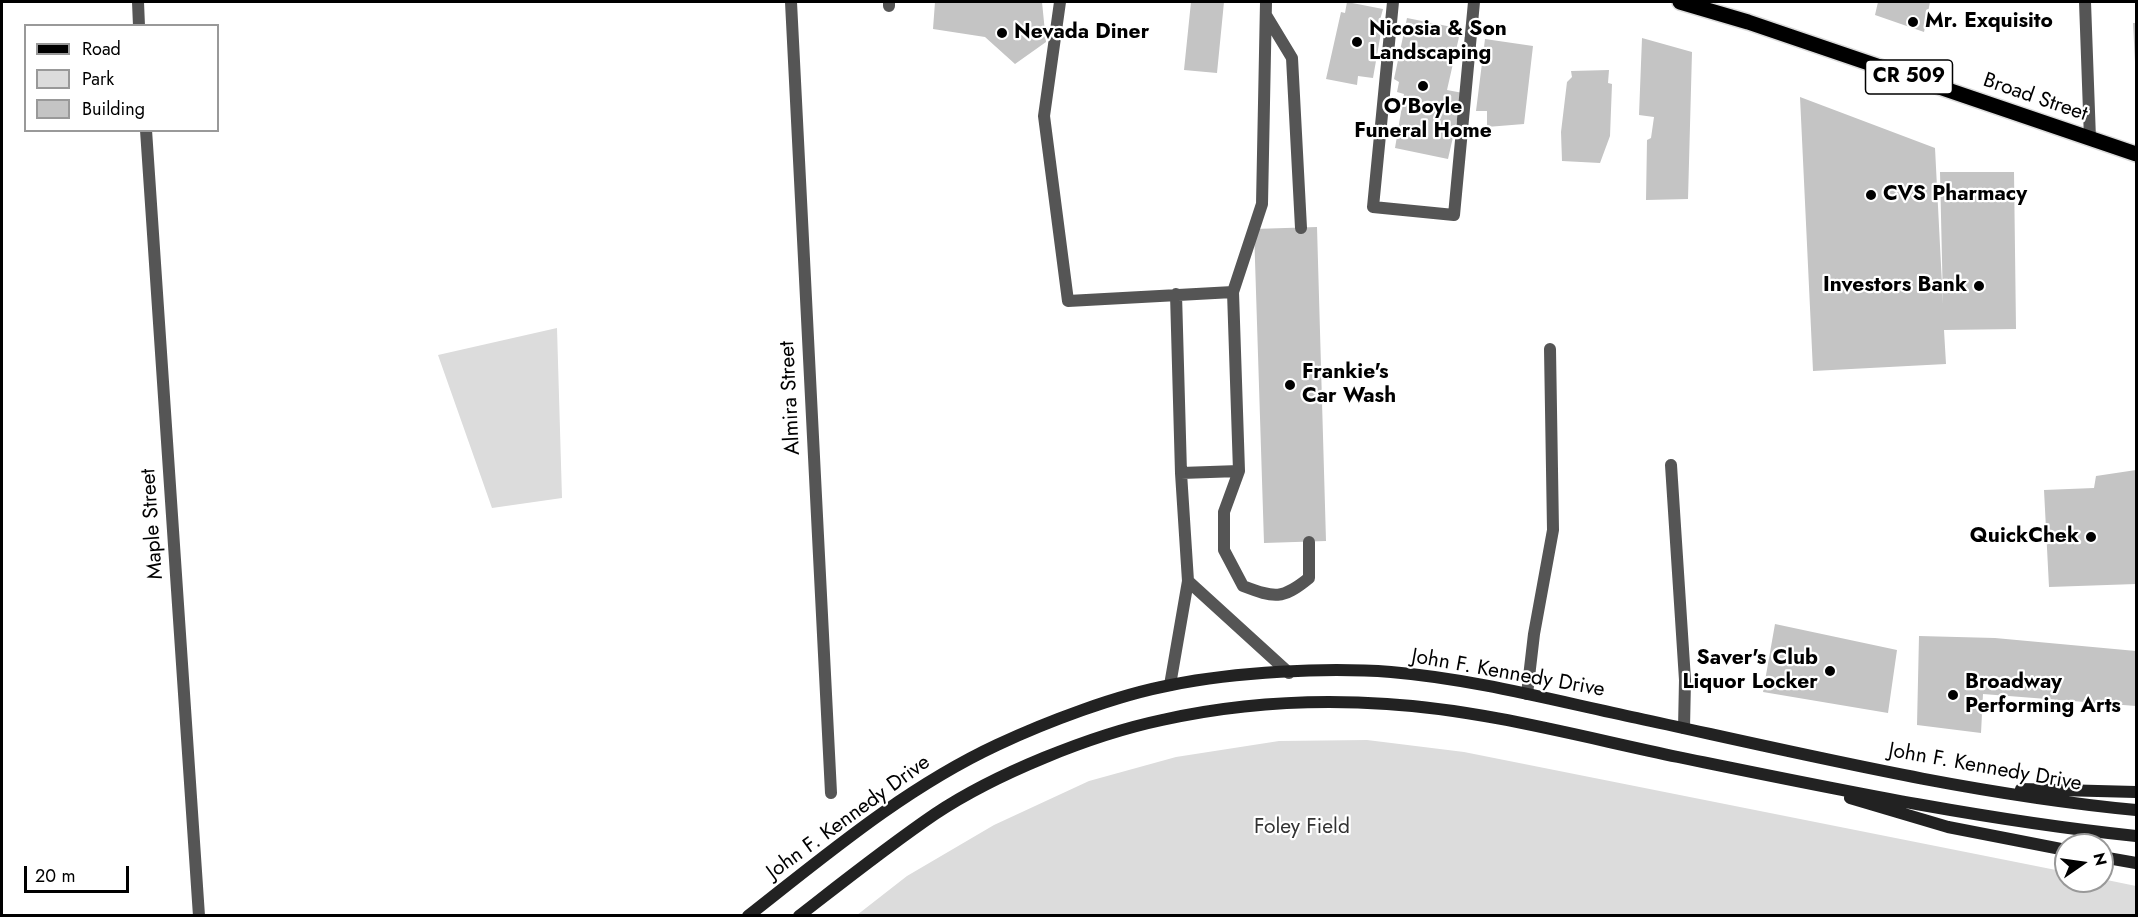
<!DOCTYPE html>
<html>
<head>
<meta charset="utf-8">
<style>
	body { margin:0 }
	#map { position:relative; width:2138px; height:917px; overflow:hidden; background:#fff; font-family:Jost,sans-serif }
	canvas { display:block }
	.frame { position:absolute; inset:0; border:3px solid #000; pointer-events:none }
	.legend { position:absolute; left:24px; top:24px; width:195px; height:108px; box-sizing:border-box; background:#fff; border:2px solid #999; margin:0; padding:8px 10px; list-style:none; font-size:18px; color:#000 }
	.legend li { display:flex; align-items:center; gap:12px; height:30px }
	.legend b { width:30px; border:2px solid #999 }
	.north { position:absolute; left:2054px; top:833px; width:60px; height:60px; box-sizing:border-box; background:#fff; border:2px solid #999; border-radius:50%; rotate:77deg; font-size:16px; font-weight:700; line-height:24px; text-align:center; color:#000 }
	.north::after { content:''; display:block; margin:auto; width:21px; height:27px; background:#000; clip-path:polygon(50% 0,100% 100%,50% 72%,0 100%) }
	.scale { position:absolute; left:24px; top:866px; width:105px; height:27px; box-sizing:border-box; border:3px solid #000; border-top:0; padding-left:8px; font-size:18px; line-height:21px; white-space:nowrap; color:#000; -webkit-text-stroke:4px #fff; paint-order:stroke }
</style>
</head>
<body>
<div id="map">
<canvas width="2138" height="917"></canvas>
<div class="frame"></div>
<ul class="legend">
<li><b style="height:8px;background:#000"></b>Road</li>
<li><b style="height:16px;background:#dcdcdc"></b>Park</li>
<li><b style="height:16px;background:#c4c4c4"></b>Building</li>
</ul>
<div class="north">N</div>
<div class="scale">20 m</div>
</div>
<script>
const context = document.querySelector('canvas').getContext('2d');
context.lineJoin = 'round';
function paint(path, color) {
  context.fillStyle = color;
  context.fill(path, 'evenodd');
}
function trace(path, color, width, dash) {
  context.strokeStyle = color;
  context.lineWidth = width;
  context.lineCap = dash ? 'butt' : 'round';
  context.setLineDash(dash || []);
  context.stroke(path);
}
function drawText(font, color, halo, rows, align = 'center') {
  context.font = font + ' Jost,sans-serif';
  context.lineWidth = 4.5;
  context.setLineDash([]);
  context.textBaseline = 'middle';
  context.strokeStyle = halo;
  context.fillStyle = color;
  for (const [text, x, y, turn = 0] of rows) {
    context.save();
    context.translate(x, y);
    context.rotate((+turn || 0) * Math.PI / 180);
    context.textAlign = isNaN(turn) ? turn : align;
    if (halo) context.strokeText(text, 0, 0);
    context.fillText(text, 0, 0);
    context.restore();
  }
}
paint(new Path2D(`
	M557 328 562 498 492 508 438 355Z
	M1367 740 1464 752 2066 872V881L2102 879 2136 886V915H857L907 876 994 825 1089 781 1176 757 1279 741Z`), '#dcdcdc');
paint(new Path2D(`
	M935 2H1042L1046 42 1015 64 985 37 933 29Z
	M1191 2H1224L1217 73 1184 70Z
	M1347 2 1383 9 1380 20 1383 21 1373 78 1358 76 1357 85 1326 79 1341 12 1345 13Z
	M1878 2H1930L1924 32 1875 15Z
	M1407 18 1457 28 1454 36 1459 37 1447 90 1463 93 1448 159 1395 148 1404 94 1397 92 1399 82 1394 79Z
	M2133 23H2136V62H2135Z
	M1642 38 1692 52 1688 199 1646 200 1647 140 1651 138 1654 117 1639 115Z
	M1485 39 1533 46 1524 124 1487 127V111H1476Z
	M1609 70 1608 83 1612 84 1610 136 1600 163 1562 161 1561 132 1567 82 1572 77 1571 71Z
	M1800 97 1935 148 1943 304 1940 172H2014L2016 329 1944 330 1946 364 1813 371Z
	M1317 227 1326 541 1264 543 1254 229Z
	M2136 470V584L2049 587 2044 490 2094 488 2096 476Z
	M1775 624 1897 650 1888 713 1763 692Z
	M1919 636 1995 638 2136 651V706L1983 694 1981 733 1917 725Z`), '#c4c4c4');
const primary = new Path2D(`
	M1680 2 1748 22 2136 154`);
trace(primary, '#dbdbdb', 18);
trace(new Path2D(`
	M1060 2 1044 116 1068 301 1233 292
	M1266 2 1262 204 1233 292 1239 471 1224 512V550L1243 586C1275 598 1282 600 1309 578V542
	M1393 2 1373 207 1454 215 1474 2
	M889 6V2
	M1266 15 1292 58 1301 228
	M1671 465 1685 680 1684 728
	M1181 473 1239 471
	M1188 581 1289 673
	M1170 685 1188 581 1181 473 1176 294
	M1527 694 1534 634 1553 530 1550 349`), '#555', 12);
trace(new Path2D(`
	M138 2 139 26
	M791 2 831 793
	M2085 2 2090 139
	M146 130 199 916`), '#555', 12);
trace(new Path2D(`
	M2021 789 2136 792
	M1850 798 1948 827 2066 850
	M2102 857 2136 863
	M748 916C827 854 905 788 997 745 1046 722 1117 695 1171 685 1235 672 1325 667 1391 672 1474 679 1556 701 1637 718 1803 754 1968 794 2136 810
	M799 916C844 881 888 846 935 814 995 774 1091 735 1162 720 1234 704 1313 699 1387 704 1484 710 1582 737 1678 757 1830 788 1982 820 2136 836`), '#222', 12);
trace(primary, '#000', 15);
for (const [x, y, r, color] of [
	[1913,22,6,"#000"],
	[1002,33,6,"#000"],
	[1357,42,6,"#000"],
	[1423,86,6,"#000"],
	[1871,195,6,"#000"],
	[1979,286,6,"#000"],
	[1290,385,6,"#000"],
	[2091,537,6,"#000"],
	[1830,671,6,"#000"],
	[1953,695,6,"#000"]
]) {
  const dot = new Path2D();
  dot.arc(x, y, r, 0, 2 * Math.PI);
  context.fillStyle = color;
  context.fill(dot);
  trace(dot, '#fff', 2);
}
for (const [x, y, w] of [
	[1909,77,87]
]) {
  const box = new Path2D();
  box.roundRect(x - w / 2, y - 17, w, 34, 4.5);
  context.fillStyle = '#fff';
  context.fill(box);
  trace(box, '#000', 1.5);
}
drawText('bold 20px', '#000', null, [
	["CR 509",1909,77]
]);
drawText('bold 21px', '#000', '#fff', [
	["Mr. Exquisito",1925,22],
	["Nicosia & Son",1369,30],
	["Landscaping",1369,54],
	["Nevada Diner",1014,33],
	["O'Boyle",1423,108,"center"],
	["Funeral Home",1423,132,"center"],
	["CVS Pharmacy",1883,195],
	["Investors Bank",1967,286,"right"],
	["Frankie's",1302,373],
	["Car Wash",1302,397],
	["QuickChek",2079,537,"right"],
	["Saver's Club",1818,659,"right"],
	["Liquor Locker",1818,683,"right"],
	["Broadway",1965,683],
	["Performing Arts",1965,707]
], 'left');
drawText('21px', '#000', '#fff', [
	["Broad Street",2035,98,19],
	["Almira Street",791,398,-93],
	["Maple Street",153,524,-94],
	["John F. Kennedy Drive",1508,674,10],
	["John F. Kennedy Drive",1985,768,10],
	["John F. Kennedy Drive",849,818,-36]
]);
drawText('21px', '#333', '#fff', [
	["Foley Field",1302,828]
]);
</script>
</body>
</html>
